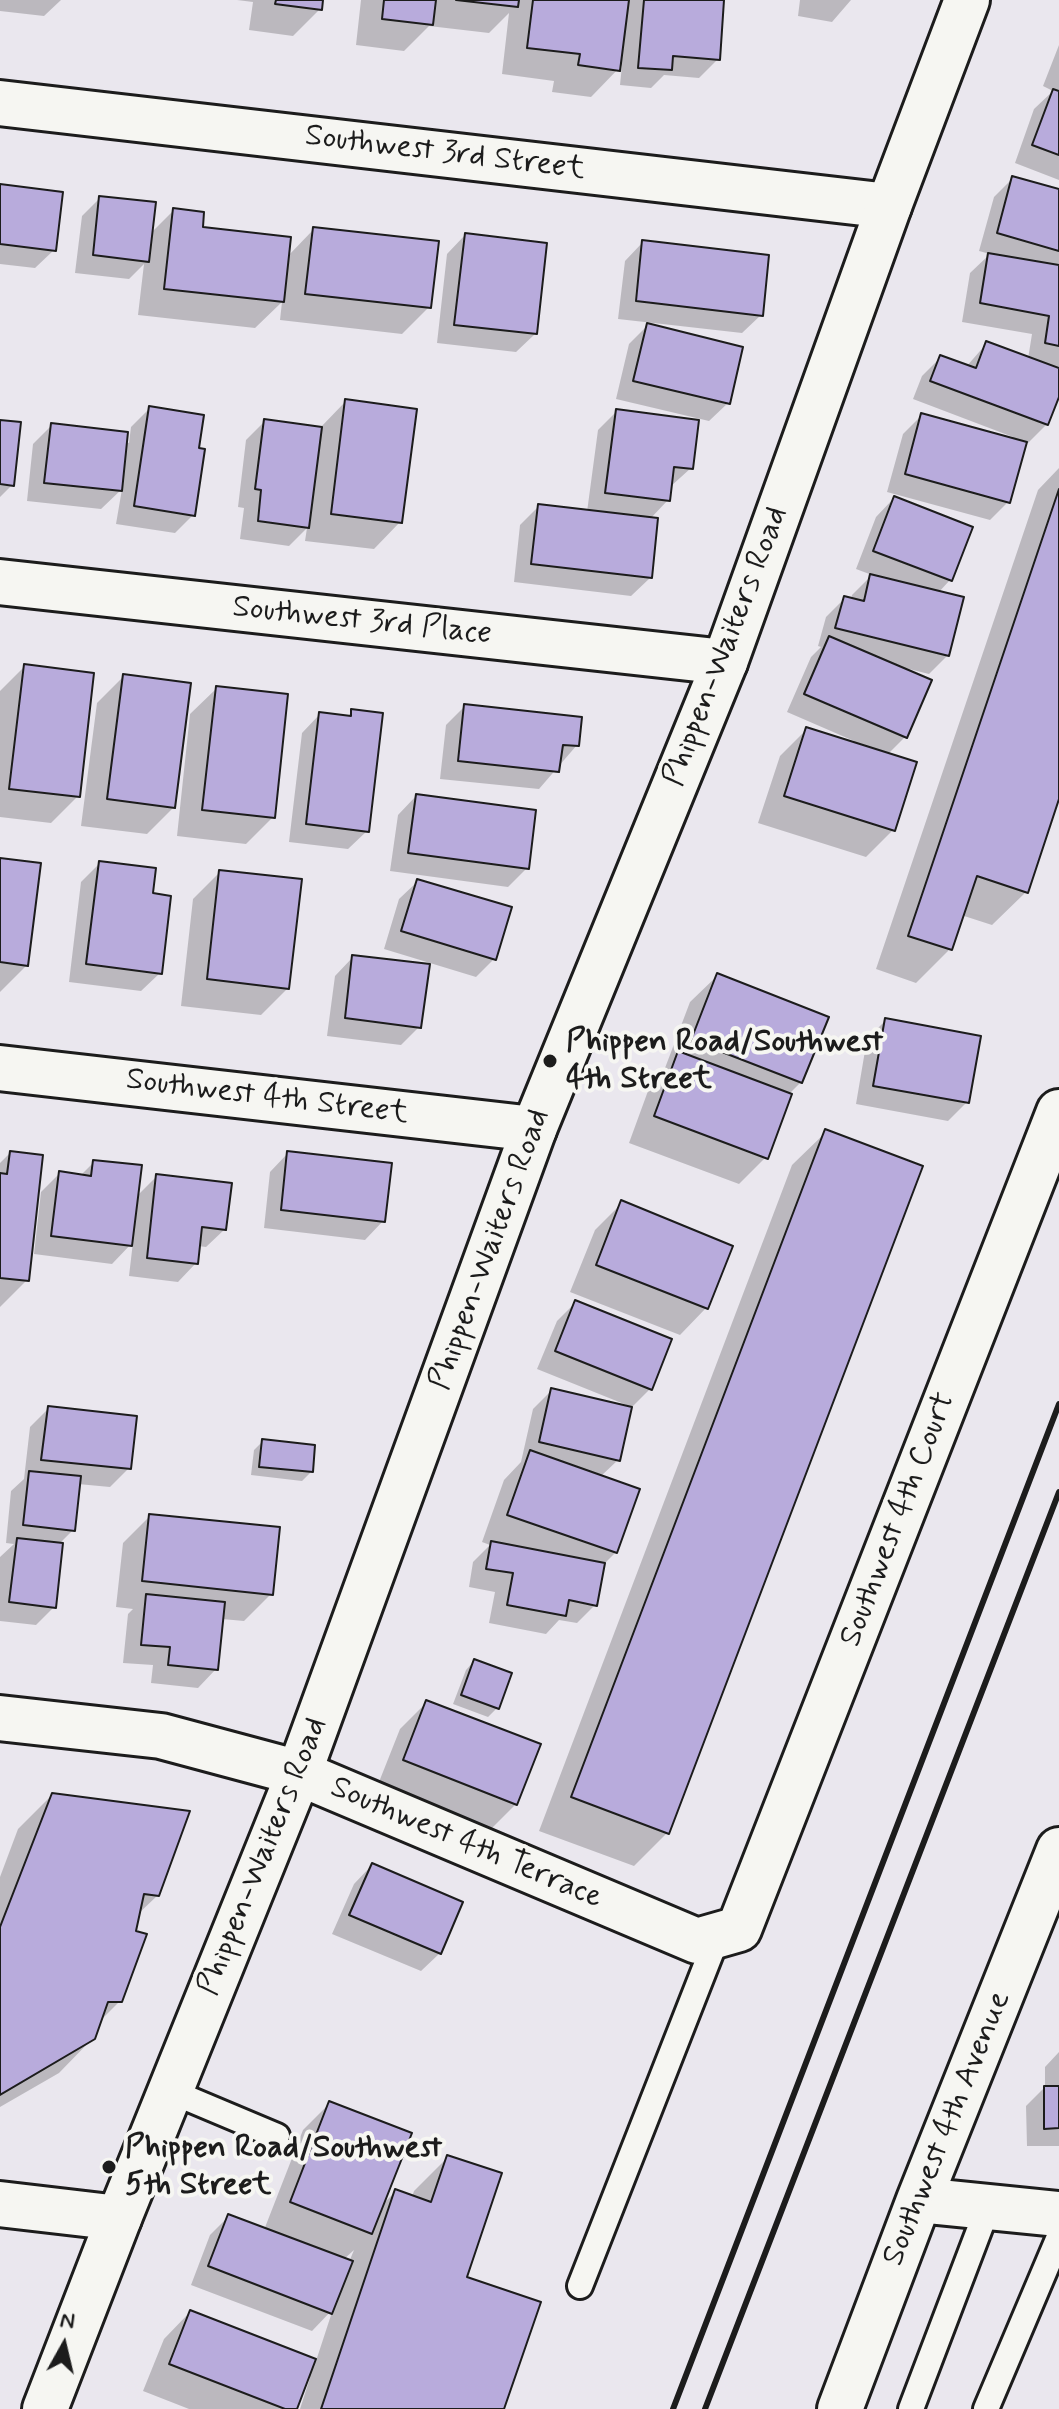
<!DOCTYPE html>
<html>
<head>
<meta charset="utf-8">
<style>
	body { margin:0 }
	#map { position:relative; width:1059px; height:2409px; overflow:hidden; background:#eae7ee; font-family:Mynerve,sans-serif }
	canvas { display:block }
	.north { position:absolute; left:24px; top:2305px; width:80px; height:80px; -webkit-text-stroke:6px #f6f6f2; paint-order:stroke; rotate:8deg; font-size:22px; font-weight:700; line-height:32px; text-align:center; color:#1c1c1c }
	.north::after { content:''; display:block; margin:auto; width:28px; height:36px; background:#1c1c1c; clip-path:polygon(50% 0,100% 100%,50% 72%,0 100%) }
</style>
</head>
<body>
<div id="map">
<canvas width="1059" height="2409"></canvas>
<div class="north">N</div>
</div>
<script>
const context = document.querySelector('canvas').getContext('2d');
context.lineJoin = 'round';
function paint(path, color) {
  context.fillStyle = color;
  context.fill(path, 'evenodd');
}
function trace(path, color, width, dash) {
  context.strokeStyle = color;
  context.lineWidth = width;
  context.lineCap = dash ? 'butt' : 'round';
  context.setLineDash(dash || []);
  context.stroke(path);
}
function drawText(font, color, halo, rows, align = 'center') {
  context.font = font + ' Mynerve,sans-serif';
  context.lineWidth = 8;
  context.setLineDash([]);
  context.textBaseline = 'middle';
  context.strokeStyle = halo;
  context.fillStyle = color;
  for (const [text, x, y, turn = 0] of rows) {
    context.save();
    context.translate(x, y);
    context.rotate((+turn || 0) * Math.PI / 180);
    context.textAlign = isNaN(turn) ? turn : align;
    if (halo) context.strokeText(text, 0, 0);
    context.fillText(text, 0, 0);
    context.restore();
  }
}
paint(new Path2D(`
	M0 0H61L44 16 0 11Z
	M237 0H321L320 9 293 36 249 30 253 2Z
	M361 0H722L718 59 699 78 664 75 651 88 620 85 622 65 591 97 552 92 554 81 502 74 509 13 489 33 429 26 404 51 356 45Z
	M800 0H851L832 22 798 16Z
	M1059 45V180L1015 163 1034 109 1053 91 1043 86Z
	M1013 178 1059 191V391L1047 424 1028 443 1025 442 1008 502 990 520 887 492 903 434 922 415 1012 440 1013 437 913 399 922 376 941 357 966 367 987 343 1028 359 1032 334 962 322 970 273 990 254 979 251 994 197Z
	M0 186 54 250 35 268 0 264Z
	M100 198 150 234 174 210 200 229 287 257 314 229 429 307 402 334 280 320 282 302 255 328 138 315 144 264 129 279 75 273 82 216Z
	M465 235 535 334 516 352 437 343 447 254Z
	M643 242 761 315 742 333 618 319 625 261Z
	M648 325 728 403 709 421 616 399 629 344Z
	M346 401 400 522 374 549 305 541 307 528 289 546 240 539 244 508 238 507 246 440 264 422 319 429Z
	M150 408 193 515 175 533 116 524 122 489 101 509 27 501 33 444 52 425 129 443 131 427Z
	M617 411 691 468 670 487 668 500 650 519V578L631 596 514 582 520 525 539 506 587 512 598 430Z
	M0 422 12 485 0 497Z
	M1059 468V793L1026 892 992 925 961 915 950 949 916 983 876 969 1038 490Z
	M894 498 950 580 938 593 948 655 929 674 905 668V737L887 755 893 830 866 857 758 823 780 756 807 729 853 744 854 741 787 712 811 657 821 647 818 646 826 617 844 599 851 600 852 595 872 575 856 569 876 517Z
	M25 666 78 796 51 823 0 817V691Z
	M124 676 174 807 147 834 81 826 97 703Z
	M217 688 273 817 246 844 177 836 190 714Z
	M465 706 577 745 539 789 440 779 446 725Z
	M352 712 367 831 348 849 289 842 302 733 320 714 346 718Z
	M416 796 527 868 508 887 390 871 398 815Z
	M0 860 27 965 0 992Z
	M100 863 151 895 160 973 141 991 69 982 81 882Z
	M220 872 288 988 261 1015 181 1006 193 899Z
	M418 881 494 959 476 977 384 949 399 899Z
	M353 957 419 1027 401 1045 327 1036 335 976Z
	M717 976 801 1082 788 1095 766 1157 739 1184 629 1143 652 1080 665 1068 690 1002Z
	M886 1020 967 1102 948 1121 856 1104 867 1039Z
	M826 1132 667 1833 634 1866 539 1831 792 1165Z
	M10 1153 27 1280 0 1307V1163Z
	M288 1153 383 1221 365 1240 264 1228 270 1172Z
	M94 1162 136 1197 157 1176 225 1229 206 1247 198 1246 196 1263 178 1282 129 1276 133 1242 112 1264 34 1254 41 1192 60 1173 80 1176Z
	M622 1203 706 1308 680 1335 570 1292 595 1230Z
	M575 1303 650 1389 632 1407 618 1460 600 1477 616 1552 603 1565 595 1605 577 1623 559 1620 546 1634 489 1623 495 1592 469 1587 473 1562 490 1545 482 1542 504 1480 521 1462 533 1409 552 1390 628 1408 629 1406 537 1369 557 1321Z
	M48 1409 129 1468 110 1487 78 1484 73 1530 58 1545 54 1607 36 1625 0 1621V1557L14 1544 6 1543 11 1491 24 1479 30 1427Z
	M263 1441 311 1472 302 1481 251 1475 254 1450Z
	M150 1516 271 1594 244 1621 222 1619 216 1669 198 1688 151 1683 153 1665 123 1663 128 1614 133 1609 116 1607 123 1543Z
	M474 1661 497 1708 488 1717 453 1704 466 1670Z
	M427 1702 516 1804 489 1831 377 1787 400 1729Z
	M52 1795 158 1895 137 1915 120 2001 99 2022 93 2038 59 2073 0 2107V1877L18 1829Z
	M372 1865 440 1953 421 1971 332 1934 354 1884Z
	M1059 2052V2146H1027L1026 2106 1045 2087V2067Z
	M330 2103 381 2206 395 2192 412 2197 414 2191 448 2157 464 2279 502 2409H300L310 2378 307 2377 295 2409H189L143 2391 164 2339 190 2312 316 2361 333 2309 312 2331 191 2285 210 2235 229 2216 264 2230 303 2130ZM354 2250 349 2262 343 2260Z`), '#0003');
const building = new Path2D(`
	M276 0H323L322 10 275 4Z
	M384 0H436L433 25 382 19Z
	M456 0H519L518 7Z
	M533 0H629L620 71 578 65 580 54 527 48Z
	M644 0H724L720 60 673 56 672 70 638 68Z
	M1053 89 1059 91V155L1032 145Z
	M1012 176 1059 189V251L997 233Z
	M0 184 63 192 56 251 0 244Z
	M99 196 156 202 149 262 93 255Z
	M173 208 204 212 203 227 291 237 284 302 164 289Z
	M313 227 439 241 431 308 305 294Z
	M465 233 547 243 537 334 454 325Z
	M642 240 769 255 763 316 636 301Z
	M988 253 1059 265V346L1045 343 1049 316 980 303Z
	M647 323 743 347 730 404 633 381Z
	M986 341 1059 368V397L1048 425 930 381 940 355 976 368Z
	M345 399 417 409 402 523 331 514Z
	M149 406 204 415 199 448 205 449 195 516 134 506Z
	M616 409 699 420 693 469 674 467 670 501 605 493Z
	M921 413 1027 442 1010 503 905 474Z
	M264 419 322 427 309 528 258 521 261 490 255 489Z
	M0 420 21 422 14 486 0 484Z
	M51 423 128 432 122 491 44 483Z
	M1059 489V799L1028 893 977 876 952 950 908 936Z
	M894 496 973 527 952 581 873 551Z
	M538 504 658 518 652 578 531 564Z
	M870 574 964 597 949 656 835 628 844 596 864 601Z
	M829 636 932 680 907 738 804 694Z
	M24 664 94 673 80 797 9 789Z
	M123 674 191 683 175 808 107 799Z
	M216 686 288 694 275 818 202 810Z
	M464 704 582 717 579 746 563 745 559 772 458 761Z
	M351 709 383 713 369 832 306 824 319 712 351 716Z
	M806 727 917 762 895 831 784 796Z
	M416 794 536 810 529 869 408 853Z
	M0 858 41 863 28 966 0 962Z
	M99 861 156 868 153 893 171 896 162 974 86 964Z
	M219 870 302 879 289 989 207 979Z
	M417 879 512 907 496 960 401 931Z
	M352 955 430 964 421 1028 345 1018Z
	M717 973 829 1017 802 1083 691 1040Z
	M885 1018 981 1036 969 1103 873 1086Z
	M678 1051 792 1094 768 1159 654 1116Z
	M825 1129 923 1166 669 1834 571 1797Z
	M10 1151 43 1155 29 1281 0 1278V1173L7 1174Z
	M287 1151 392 1163 385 1222 281 1210Z
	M93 1160 142 1165 132 1246 51 1236 59 1171 91 1176Z
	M156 1174 232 1183 226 1230 202 1227 198 1264 147 1258Z
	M621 1200 733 1246 708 1309 596 1265Z
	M575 1300 672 1339 652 1390 555 1351Z
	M551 1388 632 1407 620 1461 539 1442Z
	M48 1406 137 1416 131 1469 41 1460Z
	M262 1439 315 1445 313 1472 259 1467Z
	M530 1450 640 1489 617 1553 507 1515Z
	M29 1471 81 1476 75 1531 23 1525Z
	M149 1514 280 1527 273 1595 142 1581Z
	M17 1538 63 1543 56 1608 9 1602Z
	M491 1541 605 1563 597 1606 569 1600 566 1616 507 1605 513 1573 486 1569Z
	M146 1594 225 1602 218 1670 168 1665 170 1647 141 1645Z
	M474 1659 512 1673 499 1709 461 1695Z
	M426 1700 541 1744 517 1805 403 1760Z
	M52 1793 190 1811 159 1896 144 1894 136 1931 147 1934 122 2002H108L95 2039 0 2095V1927Z
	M372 1863 463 1902 441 1954 349 1915Z
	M1044 2086H1059V2128L1044 2129Z
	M329 2101 412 2133 372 2234 290 2202Z
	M447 2155 502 2173 467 2277 541 2302 504 2409H321L395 2189 431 2202Z
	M228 2214 353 2261 332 2314 208 2266Z
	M190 2310 316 2359 297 2409H285L169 2364Z`);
paint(building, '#b8abdc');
trace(building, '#1c1c1c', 2);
const service = new Path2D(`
	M170 2091 277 2136
	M580 2286 718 1935
	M911 2409 988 2207
	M986 2409 1059 2237`);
const minor = new Path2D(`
	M0 103 889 206
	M0 582 725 662
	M0 1068 534 1129
	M0 1718 161 1736 299 1773 697 1941 739 1929 1059 1112
	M919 2200 1059 2214
	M0 2204 119 2218
	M840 2409 919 2200 1059 1850`);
const tertiary = new Path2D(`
	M45 2409 119 2218 299 1773 534 1129 725 662 889 206 967 0`);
trace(service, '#1c1c1c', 30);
trace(minor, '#1c1c1c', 50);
trace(tertiary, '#1c1c1c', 50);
trace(service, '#f6f6f2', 24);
trace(minor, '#f6f6f2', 44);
trace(tertiary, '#f6f6f2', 44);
trace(new Path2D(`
	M673 2409 1059 1404
	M705 2409 1059 1492`), '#1c1c1c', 6);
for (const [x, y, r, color] of [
	[550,1061,8,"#1c1c1c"],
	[109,2167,8,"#1c1c1c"]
]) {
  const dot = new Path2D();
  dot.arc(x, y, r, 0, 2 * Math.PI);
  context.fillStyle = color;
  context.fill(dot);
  trace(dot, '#f6f6f2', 3);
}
drawText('32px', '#1c1c1c', '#f6f6f2', [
	["Southwest 3rd Street",445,154,7],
	["Southwest 3rd Place",362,622,6],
	["Phippen-Waiters Road",727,647,-69],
	["Southwest 4th Street",267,1098,7],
	["Phippen-Waiters Road",491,1250,-70],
	["Southwest 4th Court",899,1520,-69],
	["Southwest 4th Terrace",466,1844,23],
	["Phippen-Waiters Road",264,1857,-68],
	["Southwest 4th Avenue",948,2129,-68]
]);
drawText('bold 32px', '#1c1c1c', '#f6f6f2', [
	["Phippen Road/Southwest",566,1043],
	["4th Street",566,1080],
	["Phippen Road/Southwest",125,2149],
	["5th Street",125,2186]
], 'left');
</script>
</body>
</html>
